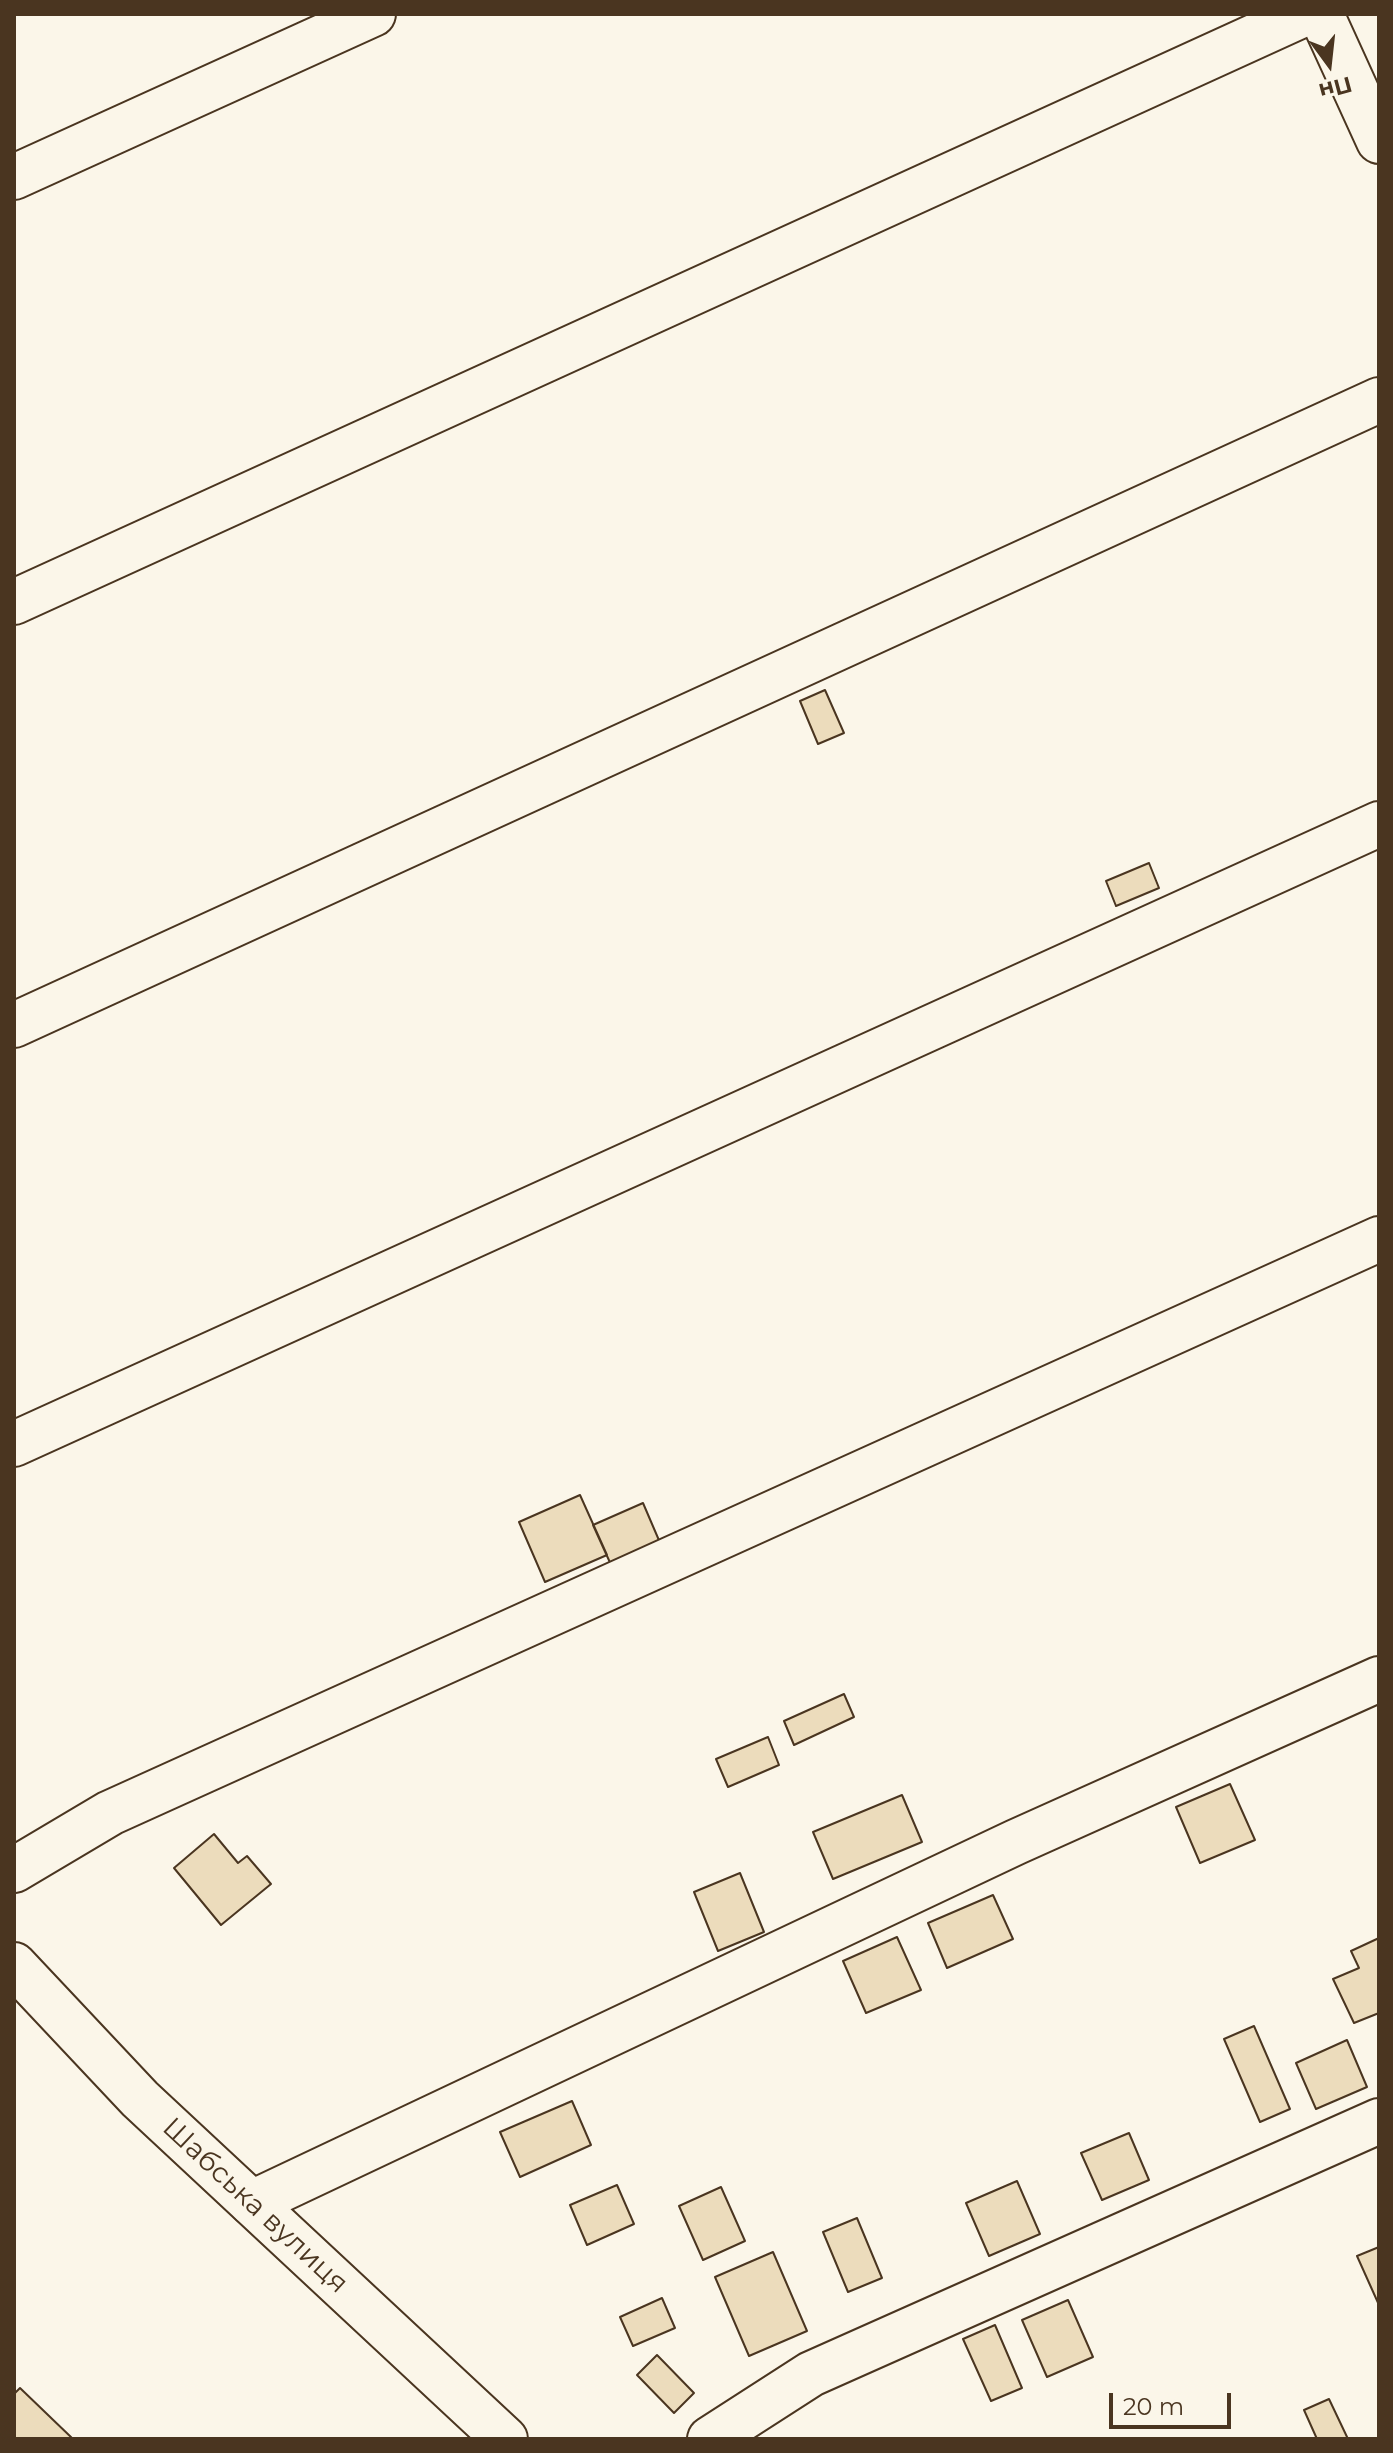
<!DOCTYPE html>
<html>
<head>
<meta charset="utf-8">
<style>
	body { margin:0 }
	#map { position:relative; width:1393px; height:2453px; overflow:hidden; background:#fbf6e9; font-family:Montserrat,sans-serif }
	canvas { display:block }
	.frame { position:absolute; inset:0; border:16px solid #4a3520; pointer-events:none }
	.north { position:absolute; left:1289px; top:24px; width:80px; height:80px; -webkit-text-stroke:6px #fbf6e9; paint-order:stroke; rotate:165deg; font-size:22px; font-weight:700; line-height:32px; text-align:center; color:#4a3520 }
	.north::after { content:''; display:block; margin:auto; width:28px; height:36px; background:#4a3520; clip-path:polygon(50% 0,100% 100%,50% 72%,0 100%) }
	.scale { position:absolute; left:1109px; top:2393px; width:122px; height:36px; box-sizing:border-box; border:4px solid #4a3520; border-top:0; padding-left:10px; font-size:24px; line-height:28px; white-space:nowrap; color:#4a3520; -webkit-text-stroke:6px #fbf6e9; paint-order:stroke }
</style>
</head>
<body>
<div id="map">
<canvas width="1393" height="2453"></canvas>
<div class="frame"></div>
<div class="north">Пн</div>
<div class="scale">20 m</div>
</div>
<script>
const context = document.querySelector('canvas').getContext('2d');
context.lineJoin = 'round';
function paint(path, color) {
  context.fillStyle = color;
  context.fill(path, 'evenodd');
}
function trace(path, color, width, dash) {
  context.strokeStyle = color;
  context.lineWidth = width;
  context.lineCap = dash ? 'butt' : 'round';
  context.setLineDash(dash || []);
  context.stroke(path);
}
function drawText(font, color, halo, rows, align = 'center') {
  context.font = font + ' Montserrat,sans-serif';
  context.lineWidth = 6;
  context.setLineDash([]);
  context.textBaseline = 'middle';
  context.strokeStyle = halo;
  context.fillStyle = color;
  for (const [text, x, y, turn = 0] of rows) {
    context.save();
    context.translate(x, y);
    context.rotate((+turn || 0) * Math.PI / 180);
    context.textAlign = isNaN(turn) ? turn : align;
    if (halo) context.strokeText(text, 0, 0);
    context.fillText(text, 0, 0);
    context.restore();
  }
}
const building = new Path2D(`
	M825 690 844 733 818 744 800 701Z
	M1149 863 1159 888 1116 906 1106 881Z
	M580 1495 607 1555 545 1582 519 1522Z
	M643 1503 661 1545 612 1567 593 1525Z
	M844 1694 854 1717 794 1745 784 1721Z
	M768 1737 779 1765 728 1787 716 1759Z
	M1230 1784 1255 1840 1200 1863 1176 1807Z
	M902 1795 922 1842 833 1879 813 1832Z
	M214 1834 238 1863 247 1856 271 1884 221 1925 174 1868Z
	M740 1873 764 1932 718 1951 694 1892Z
	M993 1895 1013 1939 947 1968 928 1923Z
	M897 1937 921 1990 866 2013 843 1961Z
	M1379 1938V2013L1354 2023 1333 1979 1359 1968 1351 1951Z
	M1254 2026 1290 2109 1260 2122 1224 2039Z
	M1347 2040 1367 2087 1316 2109 1296 2063Z
	M572 2101 591 2145 520 2177 500 2132Z
	M1129 2133 1149 2180 1102 2200 1081 2153Z
	M1017 2181 1040 2234 989 2256 966 2203Z
	M617 2185 634 2224 587 2245 570 2205Z
	M721 2187 745 2241 703 2260 679 2206Z
	M857 2218 882 2278 848 2292 823 2232Z
	M1379 2247V2305L1357 2256Z
	M773 2252 807 2331 749 2356 715 2277Z
	M662 2298 675 2328 633 2346 620 2317Z
	M1068 2300 1093 2357 1047 2377 1022 2320Z
	M995 2325 1022 2388 991 2401 963 2339Z
	M657 2355 694 2393 674 2413 637 2375Z
	M20 2388 73 2439H14V2394Z
	M1329 2399 1348 2439H1317L1304 2410Z`);
paint(building, '#ecdcbc');
trace(building, '#4a3520', 2);
const minor = new Path2D(`
	M1321 14 1379 141
	M14 177 373 14
	M14 602 1304 14
	M14 1025 1379 400
	M14 1444 1379 824
	M14 1870 110 1813 1379 1239
	M252 2203 1016 1842 1379 1679
	M710 2439 811 2374 1379 2121`);
const major = new Path2D(`
	M14 1965 140 2099 505 2439`);
trace(minor, '#4a3520', 48);
trace(major, '#4a3520', 48);
trace(minor, '#fbf6e9', 44);
trace(major, '#fbf6e9', 44);
drawText('28px', '#4a3520', '#fbf6e9', [
	["Шабська вулиця",255,2206,43]
]);
</script>
</body>
</html>
